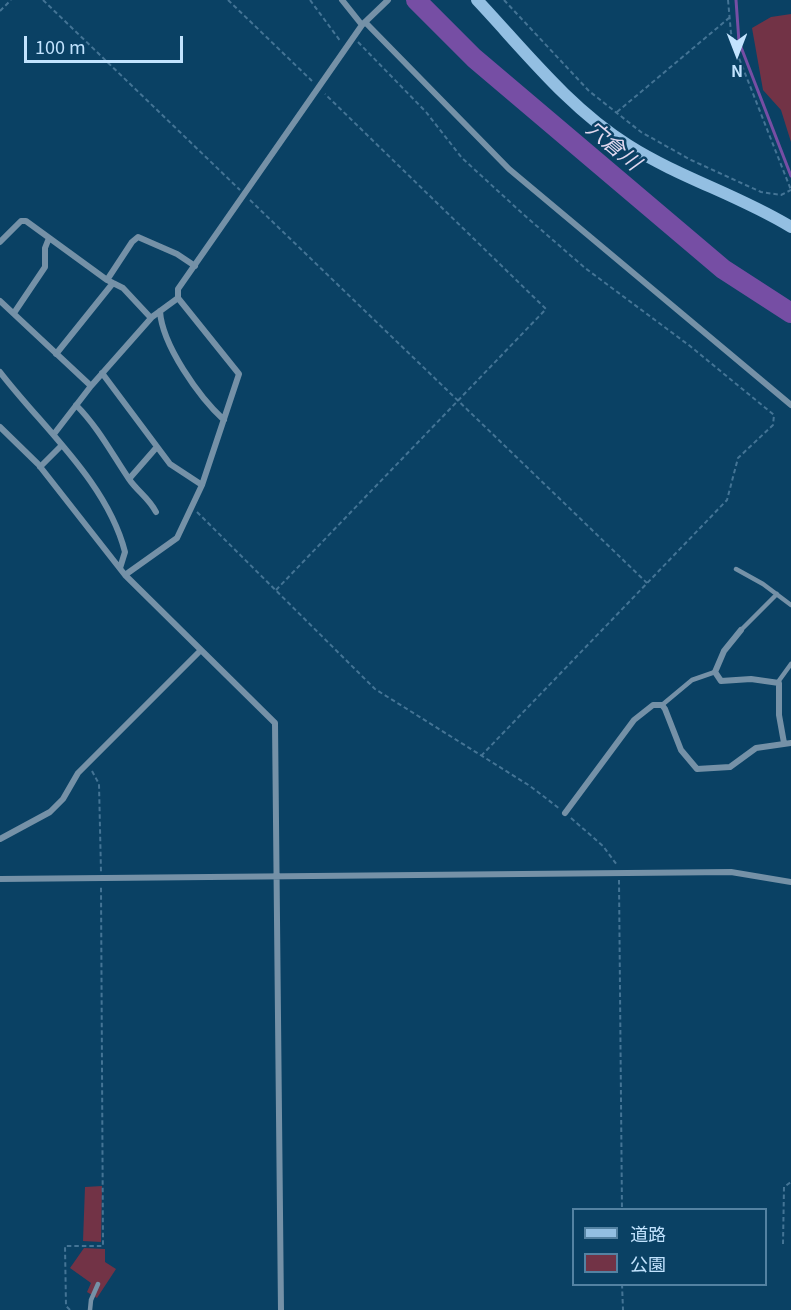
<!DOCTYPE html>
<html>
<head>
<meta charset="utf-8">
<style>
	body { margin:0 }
	#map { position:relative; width:791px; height:1310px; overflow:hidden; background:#0a4164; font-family:Georgia,"Noto Sans JP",serif }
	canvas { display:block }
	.legend { position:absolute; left:572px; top:1208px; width:195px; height:78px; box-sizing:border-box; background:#0a4164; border:2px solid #5482a2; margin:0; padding:8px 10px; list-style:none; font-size:18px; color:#c2e3fe }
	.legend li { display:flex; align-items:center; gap:12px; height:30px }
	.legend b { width:30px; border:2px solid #5482a2 }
	.north { position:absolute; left:707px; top:24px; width:60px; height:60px; -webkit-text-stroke:4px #0a4164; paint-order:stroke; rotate:180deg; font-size:16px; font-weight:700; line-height:24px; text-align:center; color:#c2e3fe }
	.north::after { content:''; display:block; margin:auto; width:21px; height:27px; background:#c2e3fe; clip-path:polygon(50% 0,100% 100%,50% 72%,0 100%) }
	.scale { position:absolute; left:24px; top:36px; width:159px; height:27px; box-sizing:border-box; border:3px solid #c2e3fe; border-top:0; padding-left:8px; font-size:18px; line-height:21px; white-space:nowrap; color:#c2e3fe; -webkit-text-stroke:4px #0a4164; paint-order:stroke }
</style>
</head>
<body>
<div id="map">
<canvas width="791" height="1310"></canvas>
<ul class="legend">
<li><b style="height:8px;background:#93bfe2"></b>道路</li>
<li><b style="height:16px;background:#723346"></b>公園</li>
</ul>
<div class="north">N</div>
<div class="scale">100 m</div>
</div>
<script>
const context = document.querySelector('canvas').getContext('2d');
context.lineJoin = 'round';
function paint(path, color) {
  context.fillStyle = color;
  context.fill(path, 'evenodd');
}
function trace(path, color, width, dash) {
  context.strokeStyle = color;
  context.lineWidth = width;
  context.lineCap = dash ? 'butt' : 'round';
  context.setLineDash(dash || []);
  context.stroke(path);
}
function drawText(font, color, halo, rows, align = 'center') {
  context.font = font + ' Georgia,"Noto Sans JP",serif';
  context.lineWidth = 5;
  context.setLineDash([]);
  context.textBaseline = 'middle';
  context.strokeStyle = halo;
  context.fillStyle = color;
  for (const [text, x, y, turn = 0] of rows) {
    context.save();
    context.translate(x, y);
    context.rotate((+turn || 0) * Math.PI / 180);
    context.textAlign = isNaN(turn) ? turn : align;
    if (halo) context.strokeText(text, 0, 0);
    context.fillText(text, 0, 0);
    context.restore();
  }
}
paint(new Path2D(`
	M791 14V142L781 110 763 90 752 28 771 17Z
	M102 1186 101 1242 83 1241 85 1187Z
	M84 1248 105 1249V1262L116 1269 97 1298 87 1292 91 1283 70 1268Z`), '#723346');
trace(new Path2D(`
	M736 0 739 42 791 176`), '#764ea4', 3);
trace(new Path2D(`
	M416 0 474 58 723 269 791 313`), '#764ea4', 20);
trace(new Path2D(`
	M43 0 240 190
	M228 0 312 81
	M310 0 341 42
	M504 0 589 91 641 132 691 160 761 192 781 195 791 190
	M728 0 731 33 737 53 791 190
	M0 11 11 0
	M358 42 426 112 462 158 523 214 585 268 690 346 774 415 773 425 738 458 727 500 481 756
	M617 112 729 18
	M250 200 647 583
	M197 512 375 689 530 786 560 809
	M276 590 546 309 325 94
	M92 771 99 784 101 872
	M571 818 603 846 617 865
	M619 880 622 1210
	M783 1244 784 1187 791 1182
	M622 1284 623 1310
	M70 1310 66 1306 65 1246H103L101 886`), '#447495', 2, [4.5, 3]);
trace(new Path2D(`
	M736 569 763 584 791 605
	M741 630 777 594
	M778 682 791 664
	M662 705 692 680 715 672
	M90 1310 91 1300 98 1284`), '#7591a7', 4.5);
trace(new Path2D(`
	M342 0 362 25
	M365 22 509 169 791 405
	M0 242 21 221H26L107 280 132 242 138 237 177 254 195 266
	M109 281 123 288 151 318
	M0 301 91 386 152 317 178 298
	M160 311C162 345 199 397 224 420
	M14 313 45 267V248L49 238
	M56 354 113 283
	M0 372C43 428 107 482 125 552L120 568
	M102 373 170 464 202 485
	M76 405C98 427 112 454 129 479 137 491 149 498 156 512
	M0 427 38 464 125 575 275 723 281 1310
	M54 434 91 386
	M40 467 62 445
	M129 479 156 448
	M125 575 177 538 202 485 239 374 178 298V289L362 25 388 0
	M741 630 724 651 715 672 721 681 751 679 779 683V715L784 743
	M565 813 634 720 653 705H662L665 709 681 750 697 769 730 767 756 748 791 743
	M0 839 50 812 63 799 78 773 201 650
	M0 879 731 872 791 882`), '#7591a7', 6);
trace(new Path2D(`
	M477 0C524 50 569 108 628 145 680 178 739 195 791 227`), '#93bfe2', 12);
drawText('italic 21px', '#e1d8ef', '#0a4164', [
	["穴倉川",614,145,40]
]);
</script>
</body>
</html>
